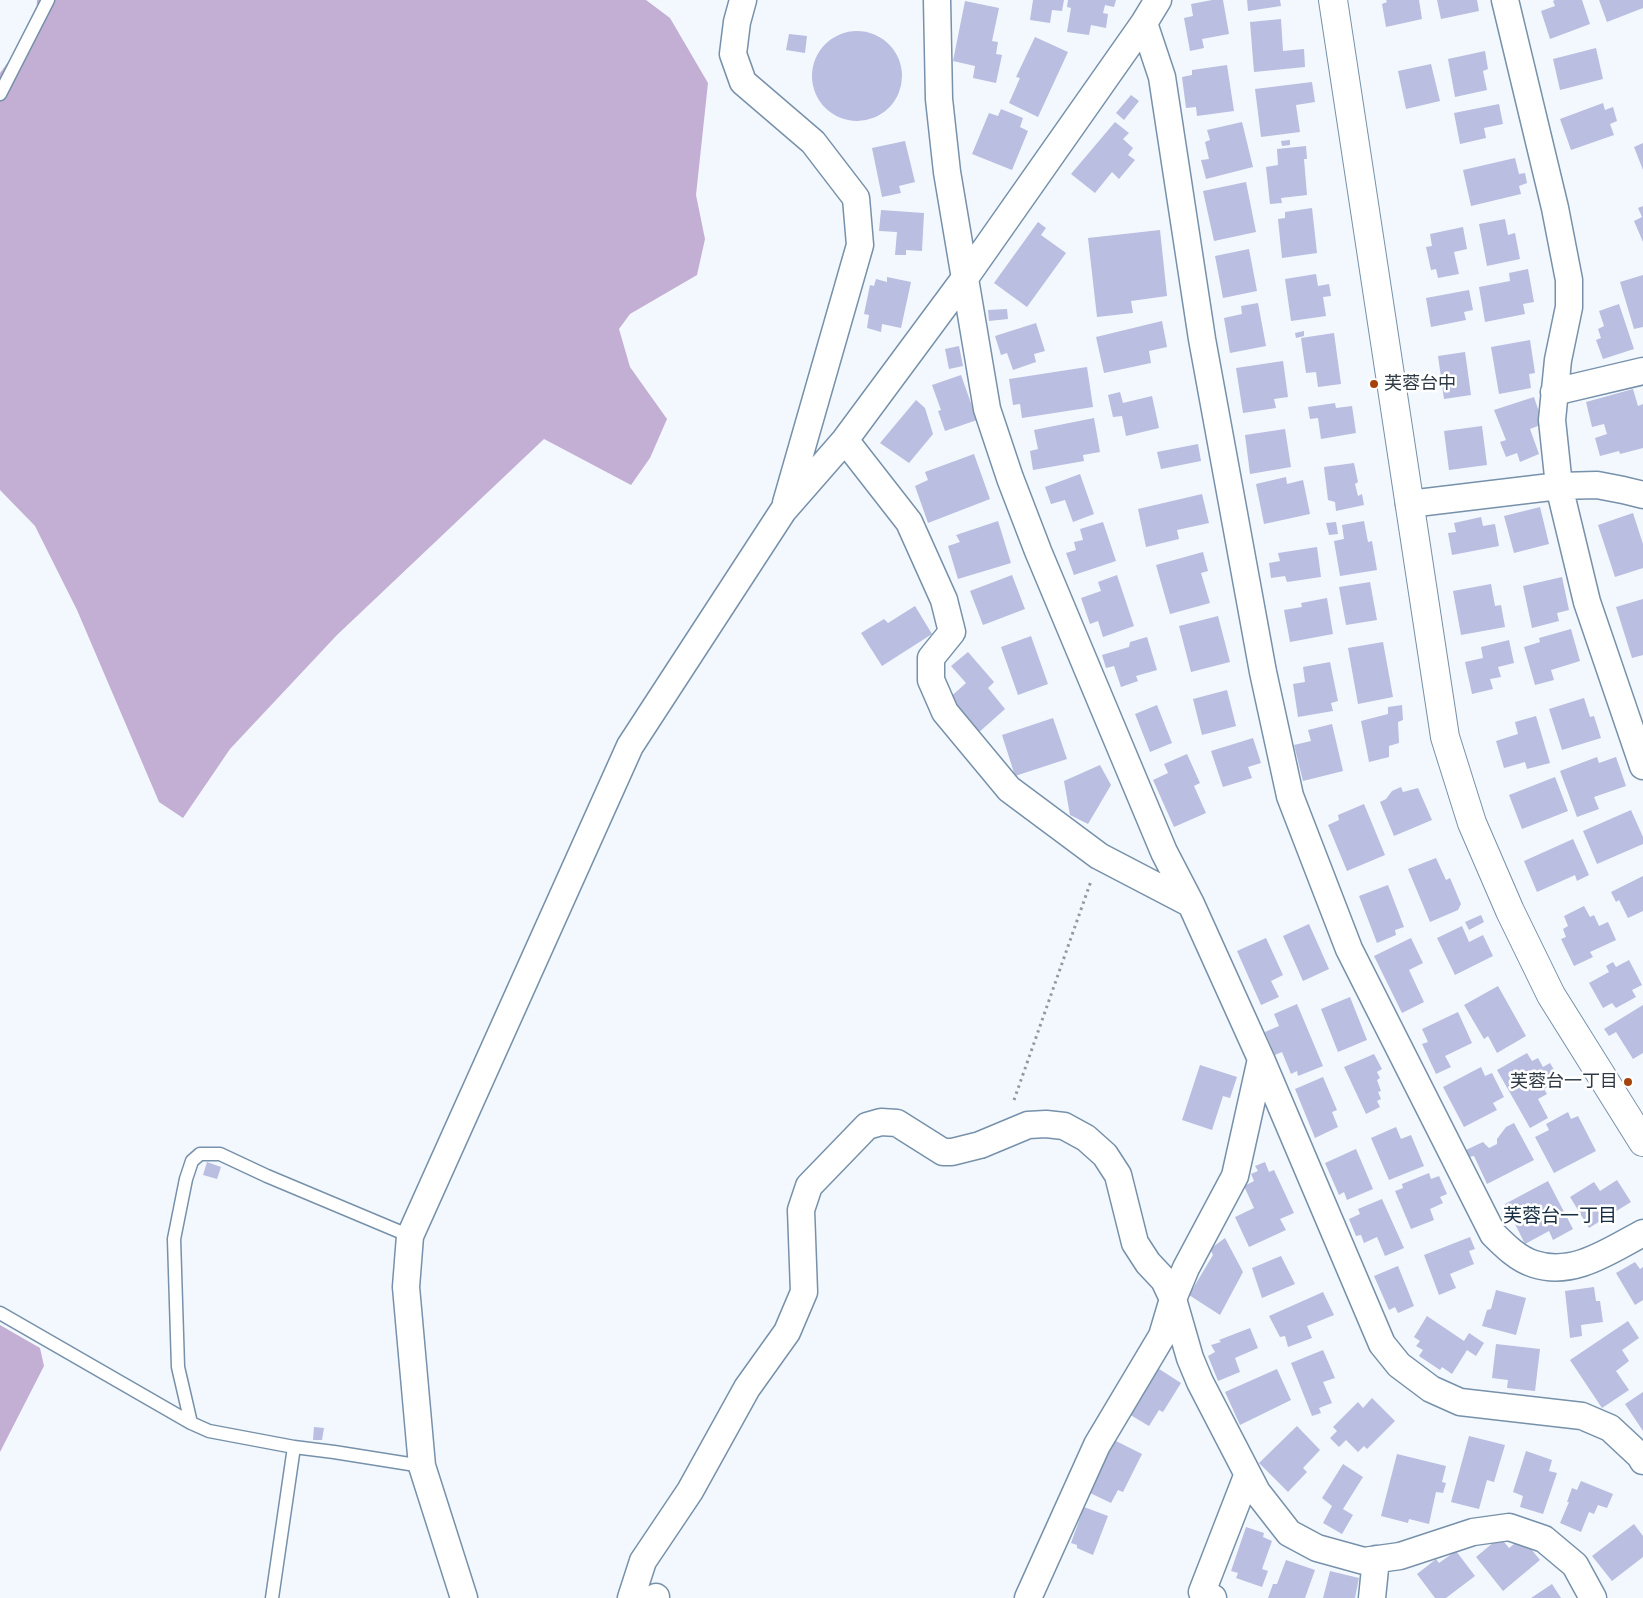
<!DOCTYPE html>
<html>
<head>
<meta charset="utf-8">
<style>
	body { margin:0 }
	canvas { display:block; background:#f2f8fe }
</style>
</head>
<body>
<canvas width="1643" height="1598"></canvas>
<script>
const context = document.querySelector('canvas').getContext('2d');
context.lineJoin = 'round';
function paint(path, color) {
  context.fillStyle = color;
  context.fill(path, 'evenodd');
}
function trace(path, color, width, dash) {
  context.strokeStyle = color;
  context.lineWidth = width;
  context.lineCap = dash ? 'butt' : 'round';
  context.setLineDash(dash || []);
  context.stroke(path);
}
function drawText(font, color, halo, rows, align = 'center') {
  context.font = font + ' Lora,"Noto Sans JP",serif';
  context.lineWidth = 5;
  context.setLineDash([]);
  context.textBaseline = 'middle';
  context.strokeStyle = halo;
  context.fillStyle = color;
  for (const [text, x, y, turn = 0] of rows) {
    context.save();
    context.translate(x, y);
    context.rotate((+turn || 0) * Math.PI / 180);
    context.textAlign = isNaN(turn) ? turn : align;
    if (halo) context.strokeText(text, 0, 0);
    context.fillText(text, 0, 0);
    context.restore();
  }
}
paint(new Path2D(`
	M37 0H646L670 18 708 83 696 195 705 239 697 275 630 314 619 329 630 367 667 419 650 458 631 485 544 439 337 635 230 749 183 818 159 802 77 610 35 526 0 490V73L36 24Z
	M0 1325 40 1348 44 1366 0 1452Z`), '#c4afd4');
paint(new Path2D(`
	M1033 0H1064L1062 11 1052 10 1050 23 1030 20Z
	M1068 0H1116L1114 7 1105 5 1103 13 1108 14 1106 28 1091 25 1089 35 1067 32 1071 8 1067 7Z
	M1212 0H1223L1229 34 1202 39 1204 48 1190 51 1184 18 1193 16 1191 4Z
	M1247 0H1280L1281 6 1248 11Z
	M1386 0H1419L1422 19 1386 27 1382 4 1387 2Z
	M1437 0H1477L1479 11 1441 19Z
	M1555 0H1582L1590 24 1550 39 1541 11 1555 6 1553 1Z
	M1599 0H1643V8L1607 22Z
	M965 1 999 8 992 41 998 42 996 54 1002 55 996 83 973 78 975 66 953 61Z
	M1281 19 1283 51 1304 49 1305 67 1254 72 1250 22Z
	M812 76a45 45 0 1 1 90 0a45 45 0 1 1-90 0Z
	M789 34 807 36 805 53 786 50Z
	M1035 37 1068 52 1038 117 1009 103 1020 78 1016 77Z
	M1596 48 1603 79 1560 90 1553 59Z
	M1485 51 1488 69 1483 71 1487 90 1455 97 1448 59Z
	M1431 64 1440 101 1406 109 1398 71Z
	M1227 65 1234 111 1197 116 1196 107 1186 108 1182 77 1192 75V70Z
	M1312 82 1315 102 1296 105 1300 132 1261 137 1255 89Z
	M1131 95 1139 101 1124 120 1116 113Z
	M1603 103 1605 110 1613 107 1617 121 1610 124 1614 135 1571 150 1560 119Z
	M1499 104 1503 124 1484 128 1486 138 1460 144 1454 113Z
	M1001 109 1023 118 1020 127 1028 131 1012 170 972 154 989 113 998 116Z
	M1115 122 1129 133 1123 139 1133 148 1128 155 1135 160 1119 179 1112 172 1095 193 1071 174Z
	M1242 122 1253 167 1206 179 1201 160 1209 159 1205 142 1210 140 1207 130Z
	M1290 140V145L1282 146 1281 141Z
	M905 141 915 182 899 186 901 193 882 197 872 148Z
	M1643 143V170L1634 147Z
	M1306 146 1307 159H1304L1307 195 1281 198 1282 203 1270 204 1266 167 1278 165 1277 149Z
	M1515 158 1519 174 1525 173 1527 183 1519 186 1521 194 1471 206 1463 170Z
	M1246 182 1256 232 1214 241 1203 191Z
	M1643 206V242L1634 221 1642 217 1638 208Z
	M1312 208 1317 253 1282 258 1278 219 1285 218V212Z
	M881 210 924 213 922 251 906 250V255H895L897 232 879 231Z
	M1505 219 1508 235 1515 233 1520 259 1487 266 1479 224Z
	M1038 222 1046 228 1041 235 1066 253 1027 307 994 283Z
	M1463 227 1467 249 1454 252 1459 274 1438 278 1436 269 1431 270 1426 247 1432 246 1430 234Z
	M1160 230 1167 296 1131 301 1133 313 1097 317 1088 238Z
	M1249 249 1257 291 1223 298 1215 256Z
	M1528 269 1534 302 1523 304 1525 314 1485 322 1479 287 1510 281 1509 273Z
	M1316 274 1318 286 1329 284 1331 296 1323 297 1326 316 1291 321 1285 279Z
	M1643 275V327L1634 329 1620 282Z
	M887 277 911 282 901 328 882 324 881 332 867 328 869 315 864 314 870 285 874 286 876 279 887 282Z
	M1469 290 1473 310 1464 312 1466 320 1431 327 1426 298Z
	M1258 303 1266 346 1230 353 1224 318 1242 314 1241 306Z
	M1619 304 1634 349 1603 359 1596 340 1601 338 1598 329 1604 326 1599 311Z
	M1007 309 1008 319 989 321 988 310Z
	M1162 321 1167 347 1149 351 1151 363 1104 373 1096 337Z
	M1036 323 1045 351 1034 354 1036 362 1013 370 1007 353 1001 355 995 336Z
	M1304 331V336L1296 338 1295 333Z
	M1334 333 1341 384 1318 387 1316 372 1306 373 1301 338Z
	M1530 340 1535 373 1529 374 1531 388 1499 394 1491 347Z
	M959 346 963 366 949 369 945 349Z
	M1465 352 1471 395 1444 399 1438 356Z
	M1283 361 1288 397 1274 399 1276 408 1243 413 1236 368Z
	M1087 367 1093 407 1022 418 1020 404 1013 405 1009 379Z
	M961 375 977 420 945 431 938 411 941 410 932 385Z
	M1633 389 1638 406 1643 404V448L1620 454 1619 451 1600 456 1595 438 1607 434 1604 424 1592 427 1586 402Z
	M1120 392 1123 403 1152 396 1159 428 1126 436 1122 416 1113 417 1108 395Z
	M1534 397 1543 424 1530 429 1539 454 1520 462 1517 453 1506 457 1500 442 1506 440 1494 410Z
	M916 400 925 408 933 434 909 463 880 443Z
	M1335 403 1336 408 1352 406 1356 433 1321 439 1318 418 1310 419 1308 407Z
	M1094 418 1100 452 1083 455 1084 461 1033 470 1030 451 1038 449 1034 430Z
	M1482 426 1487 465 1449 470 1444 431Z
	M1285 429 1291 467 1250 474 1245 435Z
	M1198 444 1201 461 1161 469 1157 452Z
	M974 454 990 499 928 523 915 486 928 480 925 472Z
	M1354 463 1358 482 1355 484 1358 496 1362 494 1364 505 1336 511 1335 502 1328 500 1324 467Z
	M1080 474 1094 514 1073 522 1065 500 1051 504 1045 487Z
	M1286 477 1287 484 1303 480 1310 514 1264 524 1256 484Z
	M1202 494 1209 523 1177 530 1179 539 1146 547 1138 509Z
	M1540 507 1549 544 1514 553 1504 516Z
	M1633 513 1643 544V568L1615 577 1598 525Z
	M1481 517 1483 526 1495 524 1499 546 1452 555 1448 533 1456 532 1454 523Z
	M998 521 1011 563 958 579 948 546 960 542 956 535Z
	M1364 521 1368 542 1372 541 1377 570 1340 576 1334 541 1344 539 1342 525Z
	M1103 522 1116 561 1074 575 1066 553 1076 550 1074 542 1083 540 1080 529Z
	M1336 522 1338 534 1329 535 1326 523Z
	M1317 547 1321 577 1287 582 1285 576 1271 578 1269 563 1280 561 1278 553Z
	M1203 552 1208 571 1201 573 1210 603 1170 614 1156 565Z
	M1012 575 1025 609 983 625 970 591Z
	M1117 575 1134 626 1103 637 1098 621 1090 624 1081 598 1101 591 1098 582Z
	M1562 577 1569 610 1557 613 1559 621 1532 628 1523 586Z
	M1370 582 1377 620 1346 625 1339 587Z
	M1491 584 1495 606 1501 605 1505 627 1461 635 1453 591Z
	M1327 598 1333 634 1290 642 1284 610 1302 607 1301 603Z
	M1643 599V655L1632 658 1616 607Z
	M915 606 932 634 882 666 861 633 884 619 888 623Z
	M1218 616 1230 662 1191 672 1179 626Z
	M1571 629 1580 661 1551 670 1554 680 1535 685 1524 647 1540 642 1539 638Z
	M1031 636 1048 684 1018 695 1001 647Z
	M1147 637 1157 670 1136 676 1138 681 1121 687 1114 666 1106 668 1102 655 1129 647 1130 642Z
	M1509 640 1514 663 1498 667 1501 677 1490 679 1493 689 1472 694 1465 662 1483 658 1481 647Z
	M1383 642 1393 697 1358 704 1348 648Z
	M968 652 994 682 988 688 1005 709 977 734 947 700 966 683 951 666Z
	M1330 662 1338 701 1331 703 1333 711 1298 717 1293 684 1305 682 1303 667Z
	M1227 690 1236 726 1202 735 1193 699Z
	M1584 698 1590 717 1594 716 1601 738 1562 750 1549 709Z
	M1157 705 1172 743 1150 752 1135 714Z
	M1402 705 1403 720 1398 722 1399 743 1389 746V757L1369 762 1361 721 1388 714V707Z
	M1536 716 1550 763 1527 769 1525 762 1504 768 1496 741 1518 734 1515 722Z
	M1053 718 1067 759 1015 776 1002 735Z
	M1332 724 1343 771 1303 781 1294 745 1311 741 1308 730Z
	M1253 738 1261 763 1248 767 1252 778 1223 787 1211 751Z
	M1187 754 1200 783 1194 786 1206 813 1174 827 1153 780 1168 773 1164 764Z
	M1597 757 1599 763 1616 757 1626 786 1594 797 1599 809 1577 817 1560 771Z
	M1100 765 1111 785 1088 824 1070 815 1064 781Z
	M1555 777 1568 811 1522 829 1509 795Z
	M1401 787 1403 792 1418 788 1432 820 1394 836 1380 802 1386 799 1392 791Z
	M1364 804 1385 855 1347 871 1328 825 1339 820 1338 815Z
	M1631 810 1643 837V844L1597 864 1583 831Z
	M1573 839 1589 875 1577 881 1575 875 1537 892 1524 861Z
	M1436 858 1446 880 1450 878 1461 904 1458 910 1430 922 1408 869Z
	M1643 876V911L1628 918 1619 900 1616 902 1611 892Z
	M1388 885 1404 927 1395 930 1396 935 1377 943 1359 896Z
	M1584 906 1590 917 1594 915 1599 926 1608 922 1616 940 1590 952 1593 957 1574 966 1561 939 1566 937 1563 929 1568 926 1564 916Z
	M1481 915 1484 922 1469 930 1465 922Z
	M1309 924 1329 969 1303 981 1283 936Z
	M1462 926 1469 942 1483 935 1493 956 1455 975 1437 938Z
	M1266 938 1283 975 1271 981 1279 997 1261 1005 1237 951Z
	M1411 938 1423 963 1409 970 1424 1002 1402 1013 1374 956Z
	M1629 960 1642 985 1632 990 1636 997 1616 1008 1612 1003 1603 1008 1589 983 1609 972 1606 966 1613 962 1616 967Z
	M1498 986 1526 1036 1497 1053 1488 1036 1484 1039 1464 1005Z
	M1350 997 1367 1040 1338 1052 1321 1009Z
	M1297 1004 1323 1066 1298 1076 1297 1071 1291 1074 1282 1052 1275 1055 1265 1032 1279 1026 1274 1014Z
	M1643 1005V1053L1633 1059 1616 1032 1609 1036 1604 1029Z
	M1458 1012 1472 1043 1445 1056 1451 1067 1436 1074 1422 1044 1428 1042 1422 1029Z
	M1527 1053 1532 1061 1538 1058 1543 1067 1550 1063 1560 1080 1544 1089 1547 1094 1538 1099 1548 1118 1530 1128 1497 1070Z
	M1374 1054 1382 1069 1377 1072 1380 1078 1377 1080 1381 1091 1378 1092 1381 1099 1377 1101 1380 1107 1366 1114 1344 1067Z
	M1200 1065 1237 1077 1230 1098 1223 1096 1212 1130 1182 1120Z
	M1481 1067 1485 1076 1492 1073 1504 1097 1493 1103 1497 1110 1464 1127 1443 1087Z
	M1323 1077 1337 1110 1332 1112 1338 1127 1315 1138 1295 1089Z
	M1568 1112 1571 1119 1578 1116 1596 1151 1554 1173 1535 1137 1549 1130 1546 1124Z
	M1514 1123 1534 1160 1487 1184 1474 1156 1469 1157 1466 1150 1483 1142 1489 1148 1497 1144V1139L1506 1127Z
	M1396 1127 1401 1139 1411 1135 1424 1166 1389 1180 1371 1138Z
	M1356 1149 1373 1189 1347 1200 1344 1192 1339 1195 1325 1163Z
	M207 1162 221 1167 217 1179 203 1175Z
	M1265 1162 1269 1172 1274 1170 1294 1213 1280 1219 1286 1230 1249 1247 1235 1217 1254 1208 1244 1186 1254 1181 1251 1174 1258 1171 1255 1166Z
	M1429 1173 1431 1179 1439 1176 1447 1194 1440 1197 1443 1203 1430 1209 1434 1220 1411 1229 1395 1191 1403 1188 1402 1184Z
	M1617 1180 1631 1202 1589 1228 1570 1197 1594 1182 1600 1191Z
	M1548 1181 1573 1229 1553 1240 1549 1231 1525 1244 1505 1204Z
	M1382 1199 1404 1248 1385 1256 1377 1237 1364 1243 1361 1235 1356 1236 1349 1219 1360 1214 1358 1209Z
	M1470 1237 1475 1249 1469 1251 1474 1264 1450 1274 1456 1288 1439 1295 1424 1255Z
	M1225 1238 1243 1272 1220 1315 1189 1295 1213 1255 1210 1249Z
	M1281 1256 1295 1284 1262 1298 1252 1268Z
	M1635 1262 1640 1269 1643 1267V1300L1635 1305 1616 1273Z
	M1398 1266 1414 1306 1398 1313 1395 1307 1389 1310 1374 1276Z
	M1594 1287 1596 1301H1600L1603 1322 1581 1325 1582 1336 1570 1338 1565 1291Z
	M1496 1290 1526 1298 1516 1335 1482 1326 1487 1310 1491 1309Z
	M1323 1292 1334 1315 1307 1326 1312 1338 1288 1347 1285 1336 1280 1337 1269 1316Z
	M1427 1316 1464 1341 1469 1333 1484 1343 1476 1356 1467 1350 1452 1374 1442 1367 1440 1370 1419 1356 1423 1350 1416 1346 1420 1341 1414 1337Z
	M1628 1321 1639 1338 1622 1350 1629 1361 1616 1371 1629 1390 1602 1408 1570 1360Z
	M1250 1328 1258 1348 1235 1358 1240 1372 1218 1381 1208 1356 1215 1352 1211 1345 1221 1342 1219 1340Z
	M1496 1344 1540 1349 1535 1391 1507 1388 1508 1380 1492 1378Z
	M1323 1350 1335 1378 1323 1382 1332 1403 1319 1408 1321 1413 1312 1416 1291 1363Z
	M1156 1367 1181 1383 1163 1412 1159 1410 1149 1426 1127 1413Z
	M1277 1369 1291 1400 1240 1425 1225 1392Z
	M1643 1392V1431L1625 1404Z
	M1372 1398 1395 1421 1367 1449 1364 1446 1358 1452 1346 1440 1339 1447 1330 1438 1337 1431 1333 1427 1358 1402 1363 1408Z
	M1297 1426 1320 1450 1303 1468 1307 1472 1288 1492 1259 1463Z
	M314 1427 324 1428 322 1440H313Z
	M1469 1436 1505 1445 1494 1482 1487 1480 1479 1509 1451 1502Z
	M1114 1440 1142 1454 1123 1492 1118 1490 1111 1503 1088 1492Z
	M1526 1451 1552 1460 1549 1471 1557 1473 1543 1514 1520 1507 1523 1496 1513 1492Z
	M1397 1454 1446 1466 1442 1482 1446 1483 1443 1493 1436 1492 1429 1524 1409 1519 1408 1523 1381 1516Z
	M1343 1464 1363 1477 1343 1509 1353 1515 1342 1534 1323 1523 1332 1506 1322 1498Z
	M1581 1481 1613 1494 1607 1508 1598 1505 1594 1514 1589 1512 1581 1532 1560 1523 1569 1502H1567L1572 1488 1577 1490Z
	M1084 1507 1108 1516 1093 1555 1077 1548V1545L1071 1543Z
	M1634 1524 1643 1536V1557L1612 1581 1592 1556Z
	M1246 1527 1264 1533 1263 1537 1272 1541 1262 1569 1268 1571 1262 1587 1236 1578 1238 1573 1231 1571Z
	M1500 1537 1509 1548 1518 1541 1523 1547 1527 1544 1540 1560 1503 1591 1476 1557Z
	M1456 1551 1475 1576 1446 1598H1435L1417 1574 1436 1559 1439 1563Z
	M1286 1560 1315 1570 1305 1598H1268L1273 1584H1277Z
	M1330 1571 1359 1578 1355 1598H1323Z
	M1552 1584 1561 1598H1531Z`), '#babee0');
const service = new Path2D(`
	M0 94 48 0
	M0 1313 191 1423
	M294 1447 209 1431 191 1423 178 1367 174 1239 186 1179 192 1161 200 1154H220L267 1176 410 1236
	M272 1598 294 1447 334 1452 422 1466`);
const minor = new Path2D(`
	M743 0 737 22 733 54 743 82 813 142 856 198 860 245 786 503
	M937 0 939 99 947 172 987 409 1010 478 1038 551 1164 852 1191 904 1261 1059 1382 1344 1399 1365 1431 1389 1460 1402 1582 1416 1610 1428 1640 1456 1643 1461
	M1505 0 1555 208 1569 280V307L1558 360 1552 420 1559 486 1587 602 1643 766
	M1144 23 1162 77 1202 339 1263 672 1290 796 1349 949 1493 1234C1505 1246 1518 1259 1534 1264 1573 1277 1609 1251 1643 1233
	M1554 392 1643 371
	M845 440 909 522 944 600 952 632 931 658V680L945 712 1009 789 1099 856 1191 904
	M1409 504 1559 486 1597 485 1623 490 1643 495
	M464 1598 422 1466 406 1287 410 1236 630 746 783 511 845 440 965 278 1144 23 1158 0
	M631 1598 643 1561 690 1491 747 1388 787 1332 804 1292 801 1210 809 1186 867 1126 881 1122 897 1123 943 1152H952L980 1145 1028 1125 1046 1124 1064 1126 1086 1138 1105 1155 1118 1175 1135 1243 1148 1263 1164 1280 1173 1299 1190 1358 1200 1382 1257 1492 1289 1533 1317 1548 1364 1561 1400 1556 1473 1532 1509 1527 1544 1539 1575 1565 1593 1598
	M656 1598V1597
	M1028 1598 1097 1445 1162 1336 1173 1299 1186 1268 1235 1176 1261 1059
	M1213 1598 1202 1592 1247 1476
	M1372 1598 1376 1559`);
const tertiary = new Path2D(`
	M1333 0 1445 737 1472 823 1510 911 1551 995 1643 1142`);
trace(service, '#7791aa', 15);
trace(minor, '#7791aa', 29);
trace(tertiary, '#7791aa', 30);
trace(new Path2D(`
	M1014 1100 1091 881`), '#919aa2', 3, [2.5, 4]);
trace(service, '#fff', 12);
trace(minor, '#fff', 26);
trace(tertiary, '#fff', 28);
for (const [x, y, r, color] of [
	[1374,384,5,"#a6420c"],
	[1628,1082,5,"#a6420c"]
]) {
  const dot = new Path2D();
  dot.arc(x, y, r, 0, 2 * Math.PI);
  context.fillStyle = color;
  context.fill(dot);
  trace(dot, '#fff', 2);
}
drawText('18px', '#2f3a45', '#fff', [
	["芙蓉台中",1384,384],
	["芙蓉台一丁目",1618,1082,"right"]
], 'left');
drawText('19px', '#172e43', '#fff', [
	["芙蓉台一丁目",1560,1217]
]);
</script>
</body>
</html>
